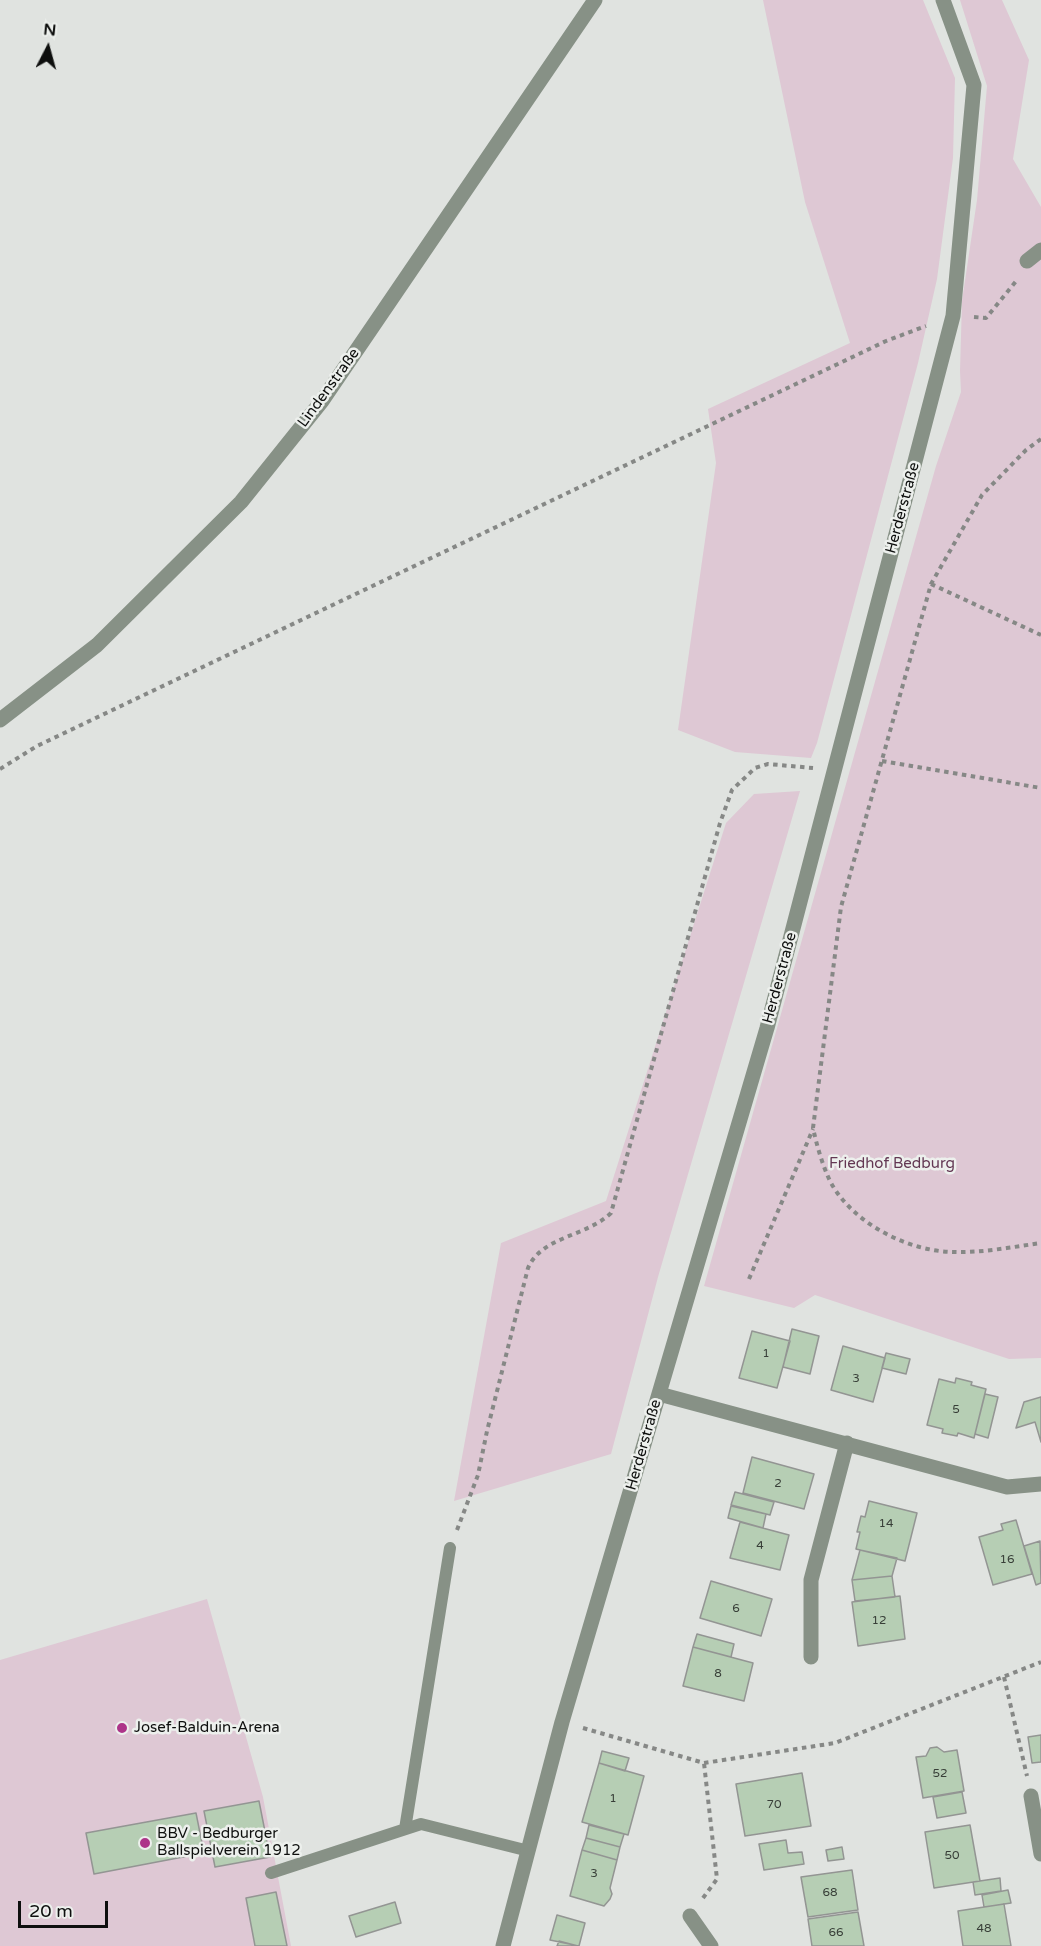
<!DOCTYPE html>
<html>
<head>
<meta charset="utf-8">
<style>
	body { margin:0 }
	#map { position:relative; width:1041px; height:1946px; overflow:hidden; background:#e0e3e0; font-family:"Varela Round",sans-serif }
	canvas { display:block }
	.north { position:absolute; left:18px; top:18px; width:60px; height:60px; -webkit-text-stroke:4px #edf0ed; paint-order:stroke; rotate:6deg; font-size:16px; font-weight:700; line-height:24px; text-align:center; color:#0e0f0e }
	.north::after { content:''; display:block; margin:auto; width:21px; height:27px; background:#0e0f0e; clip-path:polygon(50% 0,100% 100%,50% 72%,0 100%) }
	.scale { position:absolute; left:18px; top:1901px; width:90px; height:27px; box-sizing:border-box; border:3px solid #0e0f0e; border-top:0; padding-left:8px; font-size:18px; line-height:21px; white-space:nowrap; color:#0e0f0e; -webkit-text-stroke:4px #edf0ed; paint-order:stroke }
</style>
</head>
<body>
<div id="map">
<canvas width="1041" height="1946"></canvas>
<div class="north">N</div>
<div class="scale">20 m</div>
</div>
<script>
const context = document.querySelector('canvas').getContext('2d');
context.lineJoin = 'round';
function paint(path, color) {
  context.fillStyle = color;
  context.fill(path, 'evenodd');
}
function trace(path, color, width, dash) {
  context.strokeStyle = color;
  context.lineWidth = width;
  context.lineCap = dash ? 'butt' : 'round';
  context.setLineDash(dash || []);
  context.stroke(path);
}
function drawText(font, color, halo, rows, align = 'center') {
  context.font = font + ' "Varela Round",sans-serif';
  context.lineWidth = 5;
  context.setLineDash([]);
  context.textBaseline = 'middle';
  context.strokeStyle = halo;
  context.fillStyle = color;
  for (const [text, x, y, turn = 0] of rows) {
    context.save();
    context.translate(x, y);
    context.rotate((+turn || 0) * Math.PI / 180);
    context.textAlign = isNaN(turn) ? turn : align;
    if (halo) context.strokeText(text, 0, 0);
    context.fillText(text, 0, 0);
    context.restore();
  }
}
paint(new Path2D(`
	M763 0H923L955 78 953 158 937 279 918 363 817 743 811 758 735 752 678 730 716 463 708 409 850 343 805 202Z
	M960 0H1002L1029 60 1013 159 1041 207V1358L1009 1359 815 1295 794 1308 704 1286 936 466 961 392 960 371 962 301 977 200 987 86Z
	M800 791 658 1277 611 1454 454 1501 501 1243 606 1201 726 823 754 794Z
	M207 1599 263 1797 291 1946H0V1660Z`), '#dec8d4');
const building = new Path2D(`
	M792 1329 819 1336 810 1374 783 1367Z
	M752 1331 790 1341 777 1388 739 1378Z
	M843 1346 885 1358 873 1402 831 1390Z
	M886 1353 910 1359 906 1374 882 1368Z
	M956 1378 972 1382 971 1385 986 1389 974 1438 958 1433 957 1436 942 1433 943 1429 927 1425 939 1379 955 1383Z
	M985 1394 998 1397 988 1438 975 1434Z
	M1041 1397V1442L1035 1422 1016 1428 1024 1402Z
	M752 1457 814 1474 804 1509 743 1493Z
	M735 1492 774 1502 770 1515 731 1505Z
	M869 1501 917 1513 905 1561 856 1549 860 1532H857L861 1516 865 1517Z
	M731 1506 766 1514 763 1528 728 1518Z
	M1016 1520 1032 1574 993 1585 979 1537 1003 1530 1001 1524Z
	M740 1522 789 1535 780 1570 730 1558Z
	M1040 1541 1041 1583 1036 1585 1024 1546Z
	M860 1550 897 1558 892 1576 852 1580Z
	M892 1576 895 1597 855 1601 852 1580Z
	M711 1581 772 1599 761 1636 700 1618Z
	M900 1596 905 1639 858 1646 852 1602Z
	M697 1634 734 1644 731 1657 693 1647Z
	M693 1647 753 1663 744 1701 683 1686Z
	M1041 1735V1762L1032 1763 1028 1737Z
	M937 1747 944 1752 957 1750 964 1791 923 1798 916 1757 926 1756 930 1748Z
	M602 1751 629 1758 625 1771 599 1763Z
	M599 1763 644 1776 628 1835 582 1822Z
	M802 1773 811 1826 745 1836 736 1784Z
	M962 1792 966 1813 937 1818 933 1797Z
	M259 1801 270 1857 215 1867 204 1811Z
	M196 1813 204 1853 94 1874 86 1833Z
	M589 1825 624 1834 620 1847 586 1838Z
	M970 1825 980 1881 934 1888 925 1832Z
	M586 1838 620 1847 617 1860 582 1850Z
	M786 1840 788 1853 802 1852 804 1864 764 1870 759 1844Z
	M842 1847 844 1859 828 1861 826 1850Z
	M582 1850 617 1860 610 1888 612 1894 610 1899 604 1906 570 1896Z
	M852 1870 858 1910 808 1917 801 1877Z
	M1000 1878 1001 1891 975 1895 973 1882Z
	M1008 1890 1011 1903 984 1907 982 1895Z
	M276 1892 287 1946H255L246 1898Z
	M395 1902 401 1923 356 1937 349 1916Z
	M1004 1904 1011 1946H963L958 1911Z
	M858 1912 864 1946H812L808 1919Z
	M557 1915 585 1923 579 1946 550 1940Z
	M559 1941 578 1946H557Z`);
paint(building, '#b6ceb4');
trace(building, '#939593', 1.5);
trace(new Path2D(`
	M974 317 986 318 1017 280
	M1041 439 1026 450 982 495 931 584 841 907 813 1128C817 1146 822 1164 830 1181 852 1223 907 1251 953 1252 982 1253 1012 1247 1041 1243
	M931 584 1041 635
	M882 761 1041 788
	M0 769 37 746 886 341 926 326
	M749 1279 813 1129
	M457 1530 478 1475 487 1431 528 1268C542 1236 586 1237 611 1213L720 823 732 790 755 768 768 764 813 768
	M1004 1677 1027 1776
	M583 1728 704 1763 835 1743 1041 1662
	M703 1898 717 1879 704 1763`), '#868886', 4, [4.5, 4.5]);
trace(new Path2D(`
	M405 1829 450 1548
	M271 1873 421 1824 529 1851`), '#879186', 12);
trace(new Path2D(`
	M1027 261 1041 250
	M659 1394 1007 1487 1041 1484
	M811 1657V1580L847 1443
	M1031 1796 1041 1854
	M690 1916 711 1946
	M503 1946 562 1722 767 1028 953 316 974 85 943 0`), '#879186', 15);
trace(new Path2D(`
	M0 720 97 645 241 502 322 401 595 0`), '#879186', 15);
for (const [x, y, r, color] of [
	[122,1728,6,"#ad3489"],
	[145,1843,6,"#ad3489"]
]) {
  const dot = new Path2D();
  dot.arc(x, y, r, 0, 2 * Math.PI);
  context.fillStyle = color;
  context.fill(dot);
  trace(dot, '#edf0ed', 2);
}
drawText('12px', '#383f38', null, [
	["1",766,1354],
	["3",856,1379],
	["5",956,1410],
	["2",778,1484],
	["14",886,1524],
	["4",760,1546],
	["16",1007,1560],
	["6",736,1609],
	["12",879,1621],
	["8",718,1674],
	["52",940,1774],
	["1",613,1799],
	["70",774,1805],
	["50",952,1856],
	["3",594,1874],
	["68",830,1893],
	["48",984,1929],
	["66",836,1933]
]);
drawText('15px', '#0e0f0e', '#edf0ed', [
	["Lindenstraße",329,388,-54],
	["Herderstraße",903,508,-75],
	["Herderstraße",780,978,-75],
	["Herderstraße",644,1445,-74]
]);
drawText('15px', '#633753', '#edf0ed', [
	["Friedhof Bedburg",892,1164]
]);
drawText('15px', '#0e0f0e', '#edf0ed', [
	["Josef-Balduin-Arena",134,1728],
	["BBV - Bedburger",157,1834],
	["Ballspielverein 1912",157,1851]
], 'left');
</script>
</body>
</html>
